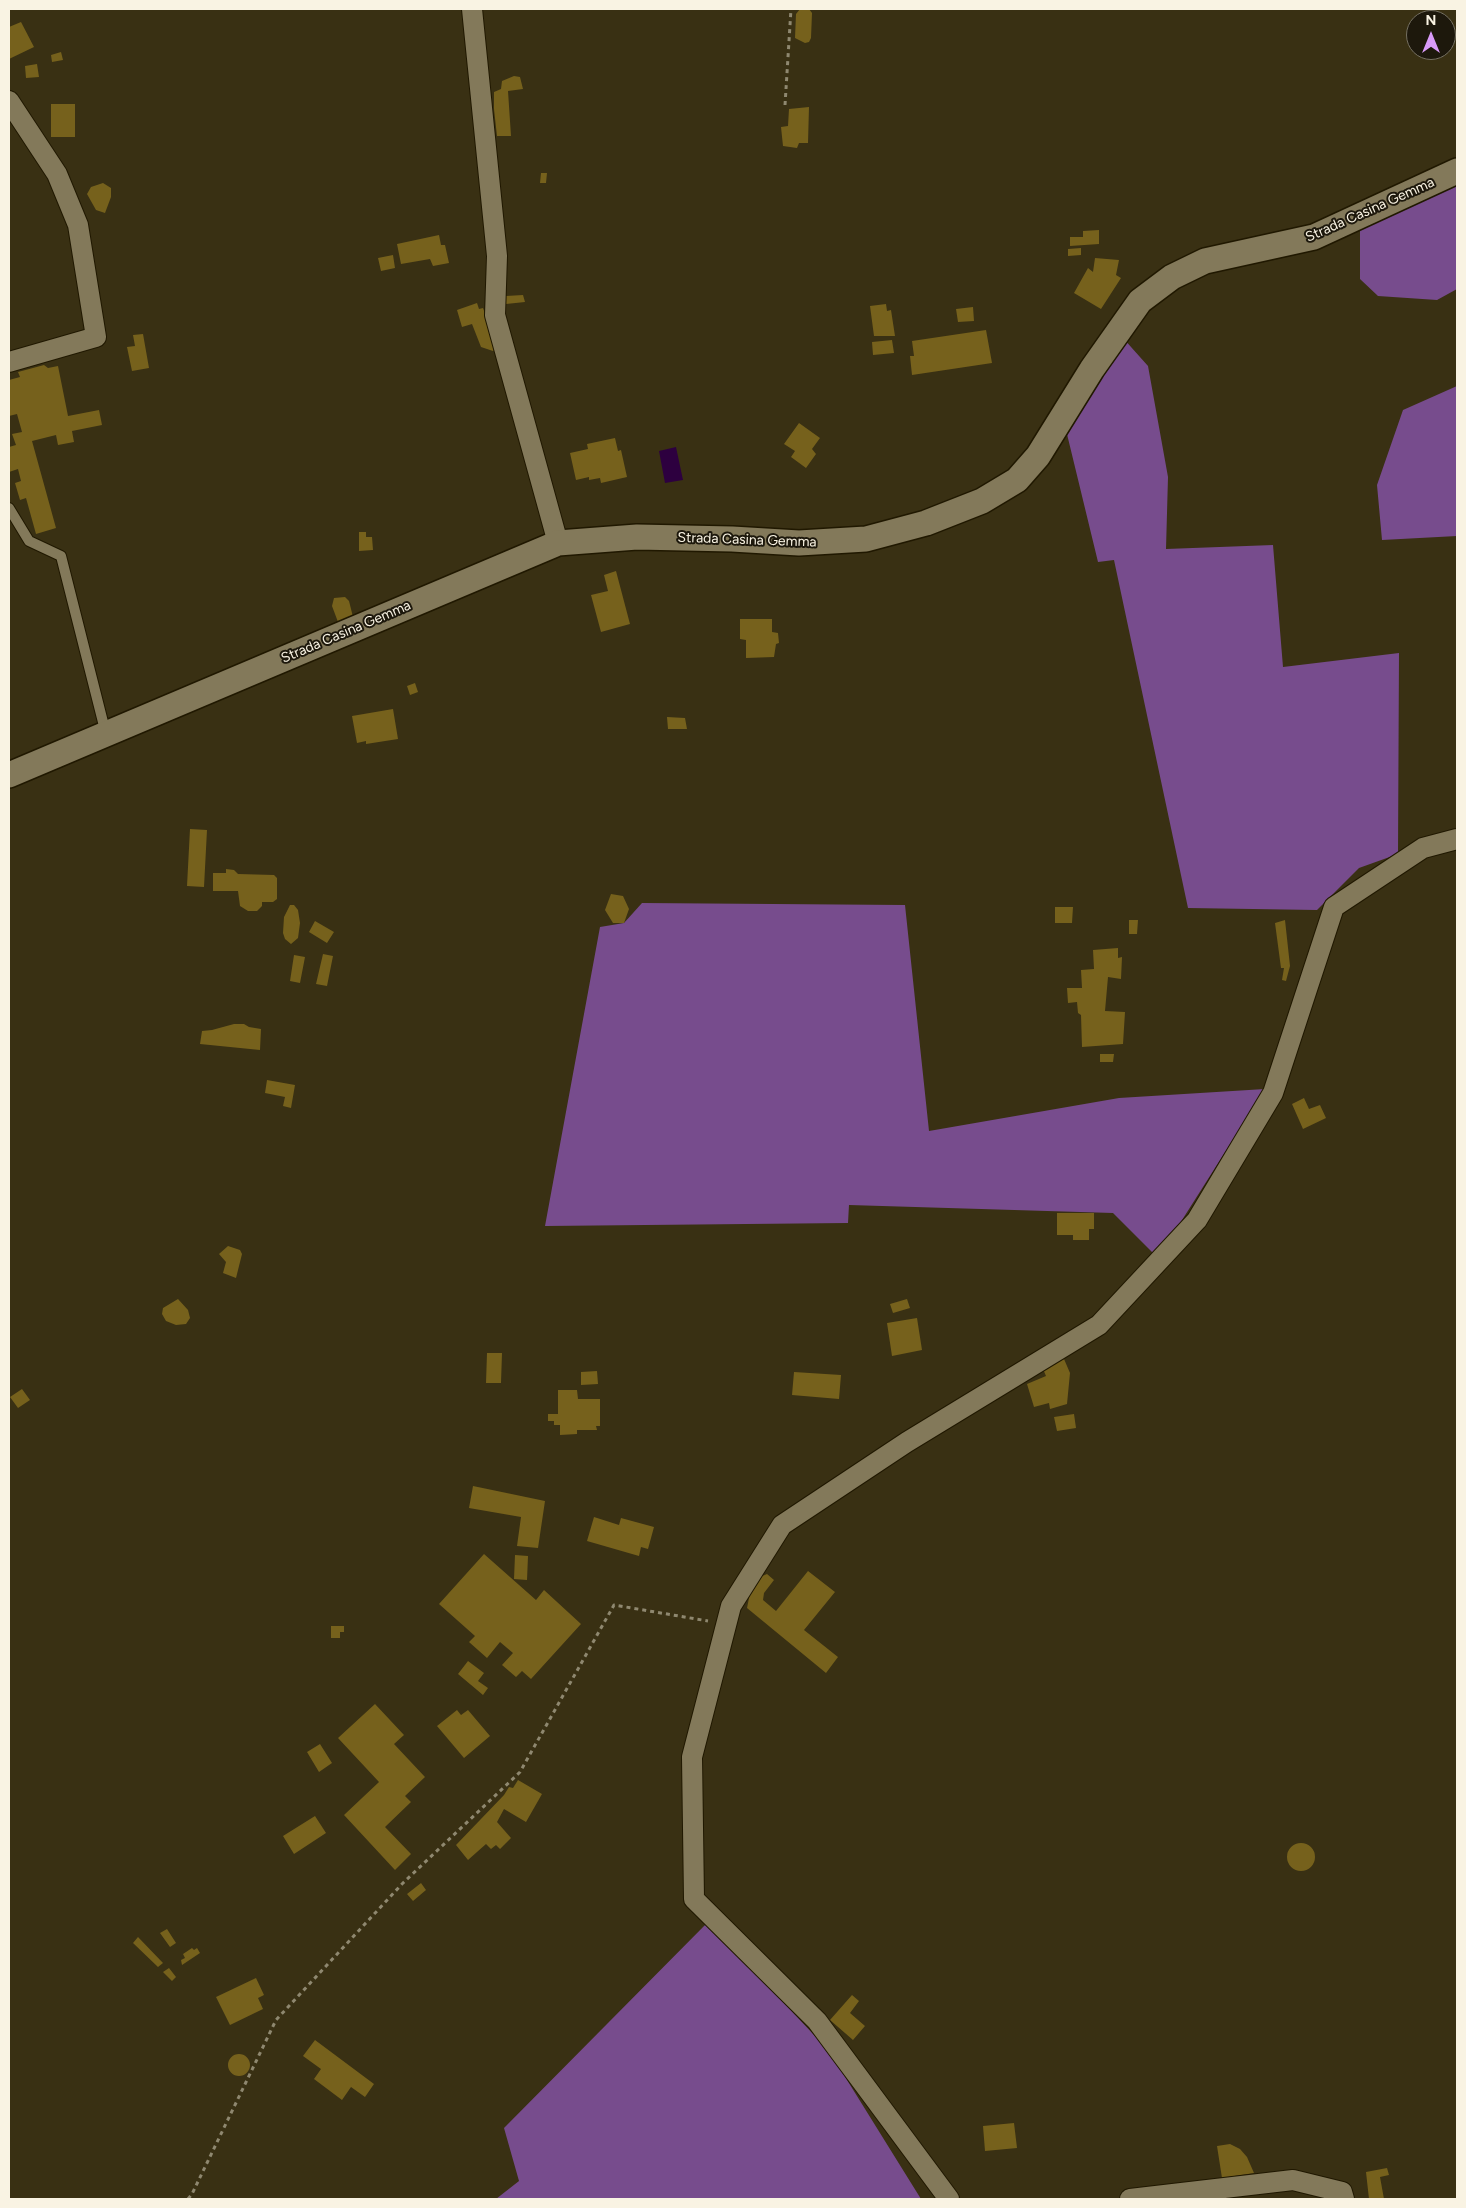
<!DOCTYPE html>
<html>
<head>
<meta charset="utf-8">
<style>
	body { margin:0 }
	#map { position:relative; width:1466px; height:2208px; overflow:hidden; background:#393013; font-family:Figtree,sans-serif }
	canvas { display:block }
	.frame { position:absolute; inset:0; border:10px solid #f9f3e3; pointer-events:none }
	.north { position:absolute; left:1406px; top:10px; width:50px; height:50px; box-sizing:border-box; background:#1d180c; border:1px solid #757062; border-radius:50%; rotate:0deg; font-size:14px; font-weight:700; line-height:20px; text-align:center; color:#f9f3e3 }
	.north::after { content:''; display:block; margin:auto; width:18px; height:22px; background:#d89af8; clip-path:polygon(50% 0,100% 100%,50% 72%,0 100%) }
</style>
</head>
<body>
<div id="map">
<canvas width="1466" height="2208"></canvas>
<div class="frame"></div>
<div class="north">N</div>
</div>
<script>
const context = document.querySelector('canvas').getContext('2d');
context.lineJoin = 'round';
function paint(path, color) {
  context.fillStyle = color;
  context.fill(path, 'evenodd');
}
function trace(path, color, width, dash) {
  context.strokeStyle = color;
  context.lineWidth = width;
  context.lineCap = dash ? 'butt' : 'round';
  context.setLineDash(dash || []);
  context.stroke(path);
}
function drawText(font, color, halo, rows, align = 'center') {
  context.font = font + ' Figtree,sans-serif';
  context.lineWidth = 4;
  context.setLineDash([]);
  context.textBaseline = 'middle';
  context.strokeStyle = halo;
  context.fillStyle = color;
  for (const [text, x, y, turn = 0] of rows) {
    context.save();
    context.translate(x, y);
    context.rotate((+turn || 0) * Math.PI / 180);
    context.textAlign = isNaN(turn) ? turn : align;
    if (halo) context.strokeText(text, 0, 0);
    context.fillText(text, 0, 0);
    context.restore();
  }
}
paint(new Path2D(`
	M1457 182V289L1437 300 1378 296 1360 279V225Z
	M1123 338 1148 366 1168 477 1166 549 1273 545 1283 667 1399 653 1398 854 1359 868 1317 910 1188 908 1114 560 1098 562 1066 430Z
	M1457 386V536L1382 540 1377 485 1403 410Z
	M642 903 905 905 929 1131 1119 1098 1265 1089 1158 1258 1113 1213 849 1205 848 1223 545 1226 600 927 624 923Z
	M708 1922 829 2051 921 2199H496L519 2181 504 2128Z`), '#774c8d');
paint(new Path2D(`
	M676 447 683 480 665 483 659 451Z`), '#2d003f');
paint(new Path2D(`
	M800 9H809L812 13 811 38 809 42 805 43 795 38 796 14Z
	M21 22 34 47 9 59V27Z
	M61 52 63 60 52 62 51 55Z
	M37 64 39 77 26 78 25 66Z
	M514 76 520 77 523 89 508 91 511 136H497L494 109V92L501 89 502 81Z
	M51 104H75V137H51Z
	M809 107 808 143H799L797 148 783 146 781 127 788 126 789 109Z
	M541 173H547L546 183H540Z
	M103 183 111 188V197L105 213 96 210 87 194 91 187Z
	M1099 230V244L1070 246V237H1083V231Z
	M439 235 441 245H445L449 263 433 266 430 259 401 264 397 244Z
	M1081 248V255L1068 256V249Z
	M393 255 395 268 381 271 378 258Z
	M1095 258 1119 260 1116 275 1121 278 1101 309 1074 293 1088 268 1093 272Z
	M523 295 525 302 506 304V296Z
	M477 303 479 309 483 308 487 319 496 349 493 351 481 347 472 324 462 327 457 310Z
	M886 304 887 311 891 310 895 336H874L870 306Z
	M973 307 974 321 958 322 956 309Z
	M986 330 992 363 912 375 910 356H914L912 341Z
	M143 334 149 368 132 371 127 347 135 346 133 335Z
	M892 340 894 353 873 355 872 342Z
	M44 365 48 368 58 366 68 416 99 410 102 425 72 431 74 442 58 445 56 435 32 441 56 528 36 534 26 498 20 500 15 483 21 481 18 469 9 472V447L16 445 12 434 22 432 17 414 9 416V380L20 377 18 372Z
	M799 423 820 438 812 449 816 454 806 468 791 457 795 451 784 444Z
	M615 438 618 451 621 450 627 477 601 483 600 478 589 480V477L576 480 570 453 588 449 587 444Z
	M359 532H366V537H372L373 550 359 551Z
	M616 571 630 624 601 632 591 595 608 591 604 575Z
	M345 597 349 601 353 617 338 622 332 606 334 598Z
	M740 619H772V632L778 633 779 643 776 644 774 657 746 658V640L740 639Z
	M415 683 418 692 410 695 407 686Z
	M393 709 398 739 366 744V741L357 743 352 716Z
	M667 717 685 718 687 729H668Z
	M190 829 207 830 204 887 187 886Z
	M226 869 234 870 238 874 274 875 277 878V899L273 902H262V906L257 911H248L240 906 238 891H213V873H226Z
	M611 894 623 896 629 909 624 923H613L605 910Z
	M290 905H294L298 910 300 923 298 938 291 944 285 939 283 933 284 917Z
	M1055 907H1073L1072 923H1055Z
	M1129 920H1138L1137 934H1129Z
	M1285 920 1290 966 1286 981 1282 980 1284 968H1281L1275 923Z
	M315 921 334 932 327 943 309 932Z
	M1118 948V958L1122 957 1121 979 1108 977 1105 1011 1125 1012 1123 1044 1082 1047 1081 1015 1078 1013 1077 1002 1068 1003 1067 988H1082L1081 970 1094 969 1093 950Z
	M323 954 333 956 327 986 316 984Z
	M294 955 305 957 300 983 290 981Z
	M234 1024H244L249 1027 261 1029 260 1050 200 1044 202 1031 212 1030Z
	M1100 1054H1114L1113 1062H1100Z
	M267 1080 295 1085 291 1108 283 1106 285 1097 265 1093Z
	M1304 1098 1309 1109 1320 1105 1326 1118 1303 1129 1292 1104Z
	M1057 1213H1094V1229H1089V1240H1073V1235H1057Z
	M228 1246 240 1250 242 1254 236 1278 223 1273 226 1262 219 1254Z
	M178 1299 188 1310 190 1318 186 1324 176 1325 166 1321 162 1314 163 1308Z
	M907 1299 910 1308 893 1313 890 1304Z
	M917 1318 922 1350 892 1356 887 1323Z
	M487 1353H502L501 1383H486Z
	M1064 1359 1070 1373 1067 1404 1050 1409 1049 1403 1034 1407 1027 1384 1046 1376 1043 1369Z
	M597 1371 598 1384 581 1385V1372Z
	M794 1372 841 1375 839 1399 792 1395Z
	M22 1389 30 1400 18 1408 10 1397Z
	M558 1390H577L578 1399H600V1426H596L597 1430H577V1434L560 1435V1425H554V1421H548V1414H558Z
	M1074 1414 1076 1428 1057 1431 1054 1417Z
	M473 1486 545 1501 538 1548 517 1546 521 1517 469 1508Z
	M594 1517 619 1525 621 1518 654 1527 648 1549 641 1547 639 1556 587 1541Z
	M484 1554 536 1600 544 1590 581 1624 531 1679 522 1671 516 1677 502 1665 513 1653 500 1642 487 1658 469 1642 475 1636 439 1604Z
	M515 1555 528 1556 527 1580 514 1579Z
	M808 1571 835 1592 804 1630 838 1657 826 1673 747 1608 751 1588 760 1577 767 1574 774 1580 764 1593 763 1600 776 1611Z
	M331 1626H344V1632H340V1638H331Z
	M468 1661 484 1673 478 1681 488 1688 483 1695 458 1674Z
	M375 1704 404 1735 394 1744 425 1777 405 1796 411 1802 385 1827 411 1854 395 1870 344 1815 379 1782 338 1738Z
	M457 1710 461 1715 468 1710 490 1736 464 1758 437 1726Z
	M320 1744 332 1763 319 1772 307 1752Z
	M518 1780 542 1794 526 1822 504 1809 497 1822 511 1838 500 1849 496 1845 491 1849 486 1844 468 1860 456 1845 504 1795 509 1787 513 1788Z
	M315 1816 326 1833 294 1854 283 1836Z
	M1287 1857a14 14 0 1 1 28 0a14 14 0 1 1-28 0Z
	M421 1883 426 1890 413 1901 407 1894Z
	M167 1929 176 1943 170 1947 160 1933Z
	M138 1937 163 1963 158 1967 133 1943Z
	M192 1948 194 1950 197 1948 200 1953 182 1965 181 1960 185 1958 183 1954Z
	M169 1968 176 1977 172 1981 163 1972Z
	M256 1978 264 1995 258 1998 263 2009 230 2025 216 1997Z
	M852 1995 859 2001 850 2013 865 2026 853 2040 830 2020Z
	M315 2040 374 2084 365 2097 351 2087 342 2100 314 2079 321 2069 303 2056Z
	M228 2065a11 11 0 1 1 22 0a11 11 0 1 1-22 0Z
	M1014 2123 1017 2148 985 2151 983 2126Z
	M1230 2144 1240 2149 1247 2157 1254 2173 1222 2178 1217 2146Z
	M1387 2168 1389 2175 1380 2177 1384 2199H1369L1366 2172Z`), '#76611c');
const service = new Path2D(`
	M9 508 29 541 61 556 106 734`);
const minor = new Path2D(`
	M472 9 497 256 495 315 558 543
	M9 101 57 174 78 225 96 337 9 362
	M949 2199 817 2021 694 1899 692 1757 731 1606 782 1525 907 1442 1099 1325 1197 1220 1273 1093 1334 907 1423 848 1457 839
	M1130 2199 1293 2180 1342 2192 1344 2199`);
const tertiary = new Path2D(`
	M9 775 558 543 637 537 732 539 799 543 866 539 926 523 982 501 1017 480 1038 456 1092 369 1140 301 1172 277 1205 261 1314 237 1457 171`);
trace(service, '#201800', 12);
trace(minor, '#201800', 22);
trace(tertiary, '#201800', 28);
trace(new Path2D(`
	M785 105 791 9
	M188 2199 192 2194 276 2020 402 1884 520 1772 614 1605 708 1621`), '#8f8870', 3, [4, 4]);
trace(service, '#83795a', 10);
trace(minor, '#83795a', 20);
trace(tertiary, '#83795a', 25);
drawText('14px', '#f9f3e3', '#1d180c', [
	["Strada Casina Gemma",1370,210,-24],
	["Strada Casina Gemma",747,540,2],
	["Strada Casina Gemma",346,632,-23]
]);
</script>
</body>
</html>
